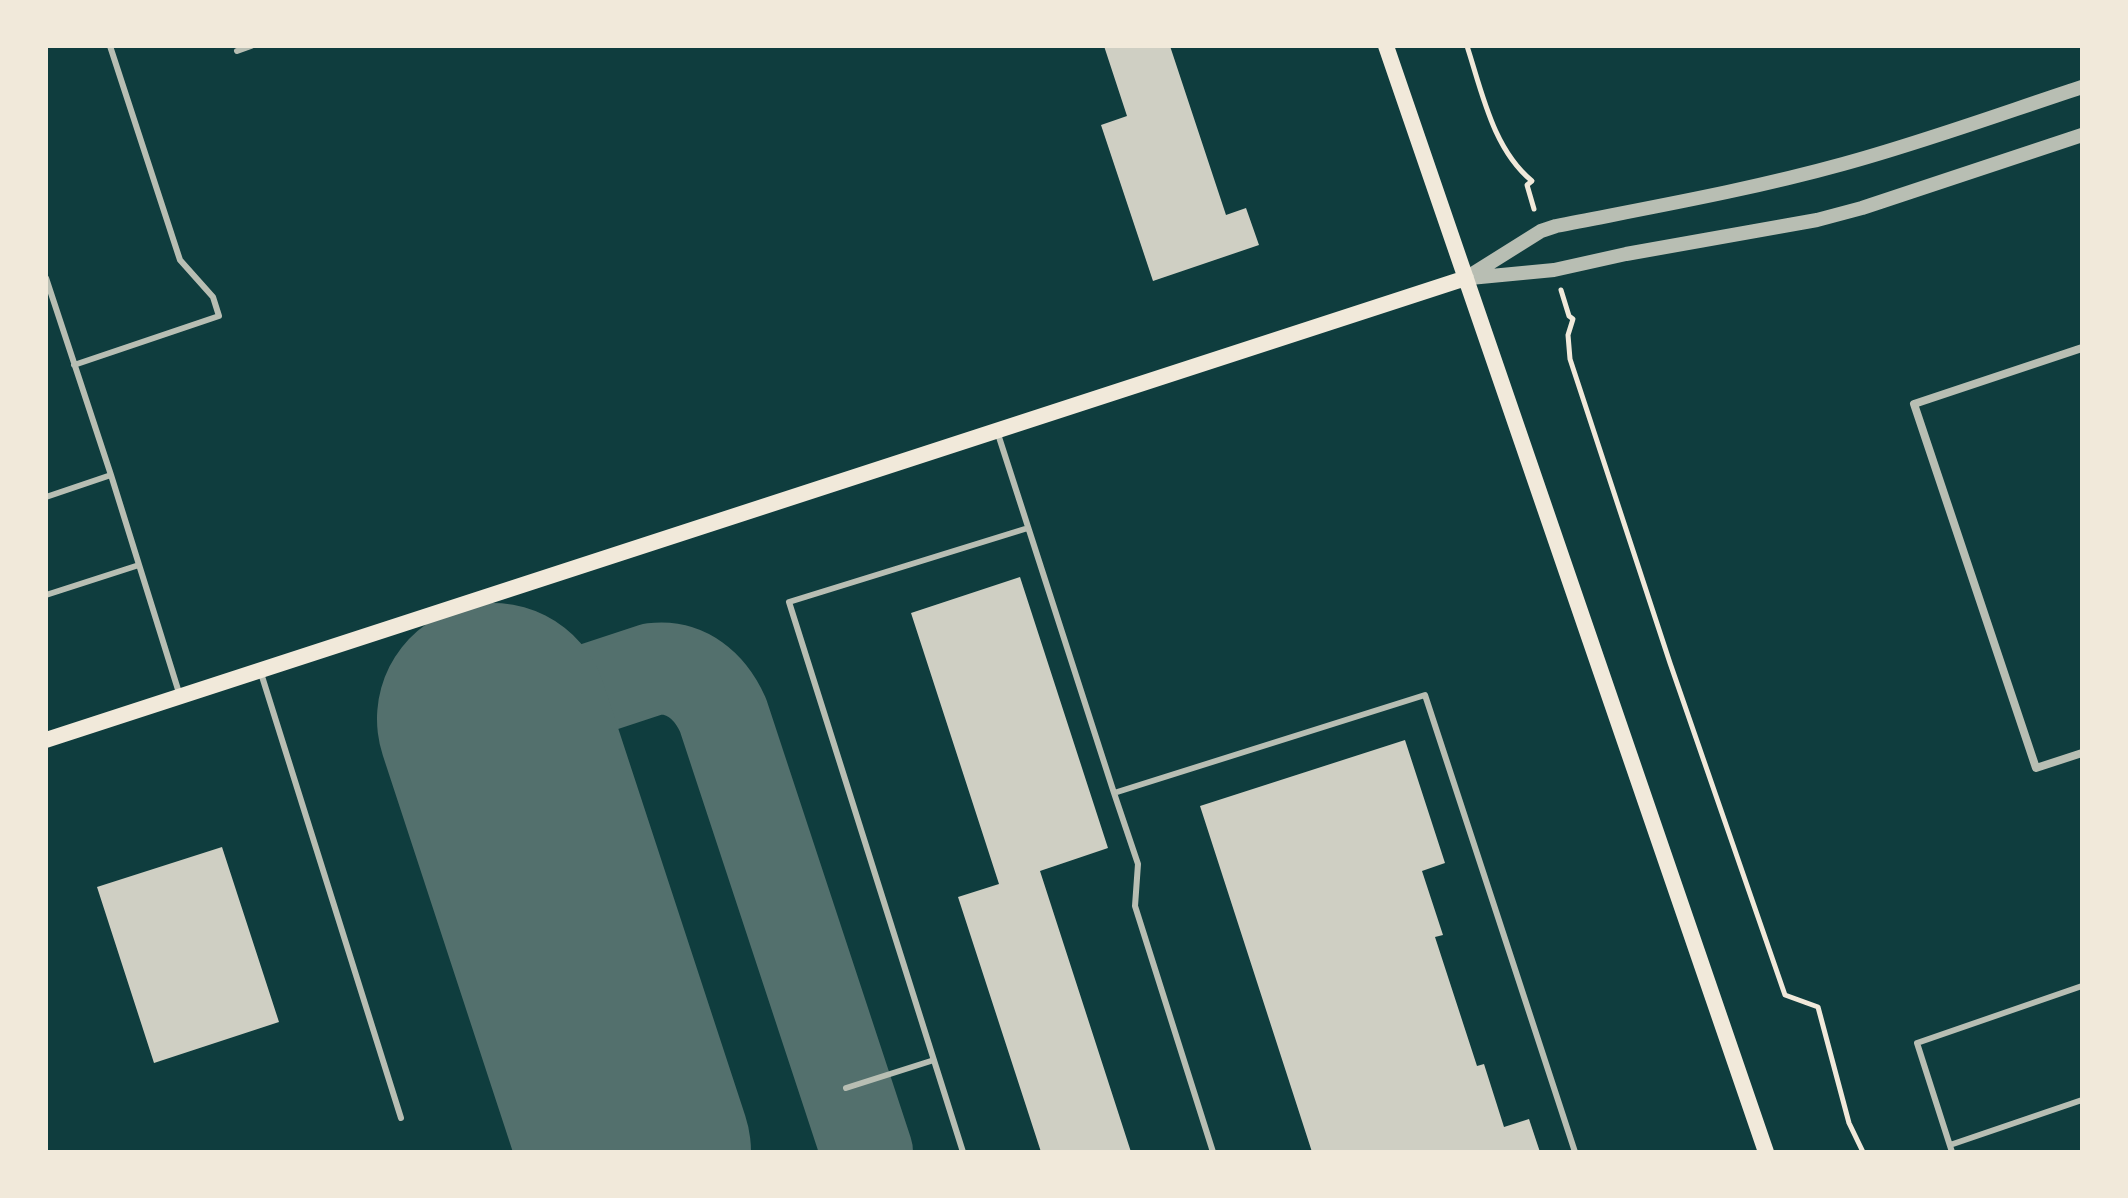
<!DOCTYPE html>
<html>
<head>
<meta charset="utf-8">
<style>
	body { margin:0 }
	#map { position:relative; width:2128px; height:1198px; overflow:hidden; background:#0f3d3e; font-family:"Alegreya Sans",sans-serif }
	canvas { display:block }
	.frame { position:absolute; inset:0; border:48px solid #f1e9da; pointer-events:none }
</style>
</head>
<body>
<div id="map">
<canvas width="2128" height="1198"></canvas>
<div class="frame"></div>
</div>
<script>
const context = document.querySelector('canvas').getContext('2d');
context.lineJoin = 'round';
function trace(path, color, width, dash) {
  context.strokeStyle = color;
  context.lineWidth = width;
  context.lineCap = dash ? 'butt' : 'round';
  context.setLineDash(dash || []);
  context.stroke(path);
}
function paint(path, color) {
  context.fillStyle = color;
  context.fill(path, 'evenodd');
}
trace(new Path2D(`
	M518 795 517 751 521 736 528 722 537 713 549 704 565 698 653 669C686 665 710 686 723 715L867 1152`), '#53706d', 92);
trace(new Path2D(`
	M493 719 635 1152`), '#53706d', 232);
paint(new Path2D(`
	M1104 46H1170L1226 215 1246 208 1259 245 1153 281 1101 125 1127 116Z
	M1020 577 1108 848 1040 871 1131 1152H1041L958 897 999 884 911 613Z
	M1405 740 1445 863 1422 871 1443 935 1435 937 1477 1066 1484 1064 1504 1127 1529 1119 1540 1152H1312L1200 806Z
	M222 847 279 1022 154 1063 97 887Z`), '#cfcfc3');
trace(new Path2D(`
	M1467 46C1482 92 1493 149 1532 181L1527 185 1534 209
	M1561 290 1569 316 1573 319 1568 335 1570 359 1670 663 1785 995 1818 1007 1849 1123 1863 1152`), '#f1e9da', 5);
trace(new Path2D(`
	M237 51 251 46
	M46 278 111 475 180 696
	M74 365 219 316 213 297 180 260 110 46
	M998 434 1114 793 1425 695 1575 1152
	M46 497 111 475
	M46 595 139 565
	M260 670 401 1118
	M1114 793 1138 864 1135 906 1213 1152
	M846 1088 934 1060
	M1950 1145 2082 1100
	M963 1152 789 602 1028 528
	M1952 1152 1917 1043 2082 986`), '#b8beb3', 6);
trace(new Path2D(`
	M2082 348 1914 404 2036 768 2082 753`), '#b8beb3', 8);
trace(new Path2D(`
	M1466 278 1541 231 1556 226C1652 207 1749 190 1843 164 1924 142 2003 113 2082 87
	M1470 278 1554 270 1626 254 1817 220 1862 208 2082 135`), '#b8beb3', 14);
trace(new Path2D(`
	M1386 46 1766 1152
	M46 740 1466 278`), '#f1e9da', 16);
</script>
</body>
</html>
